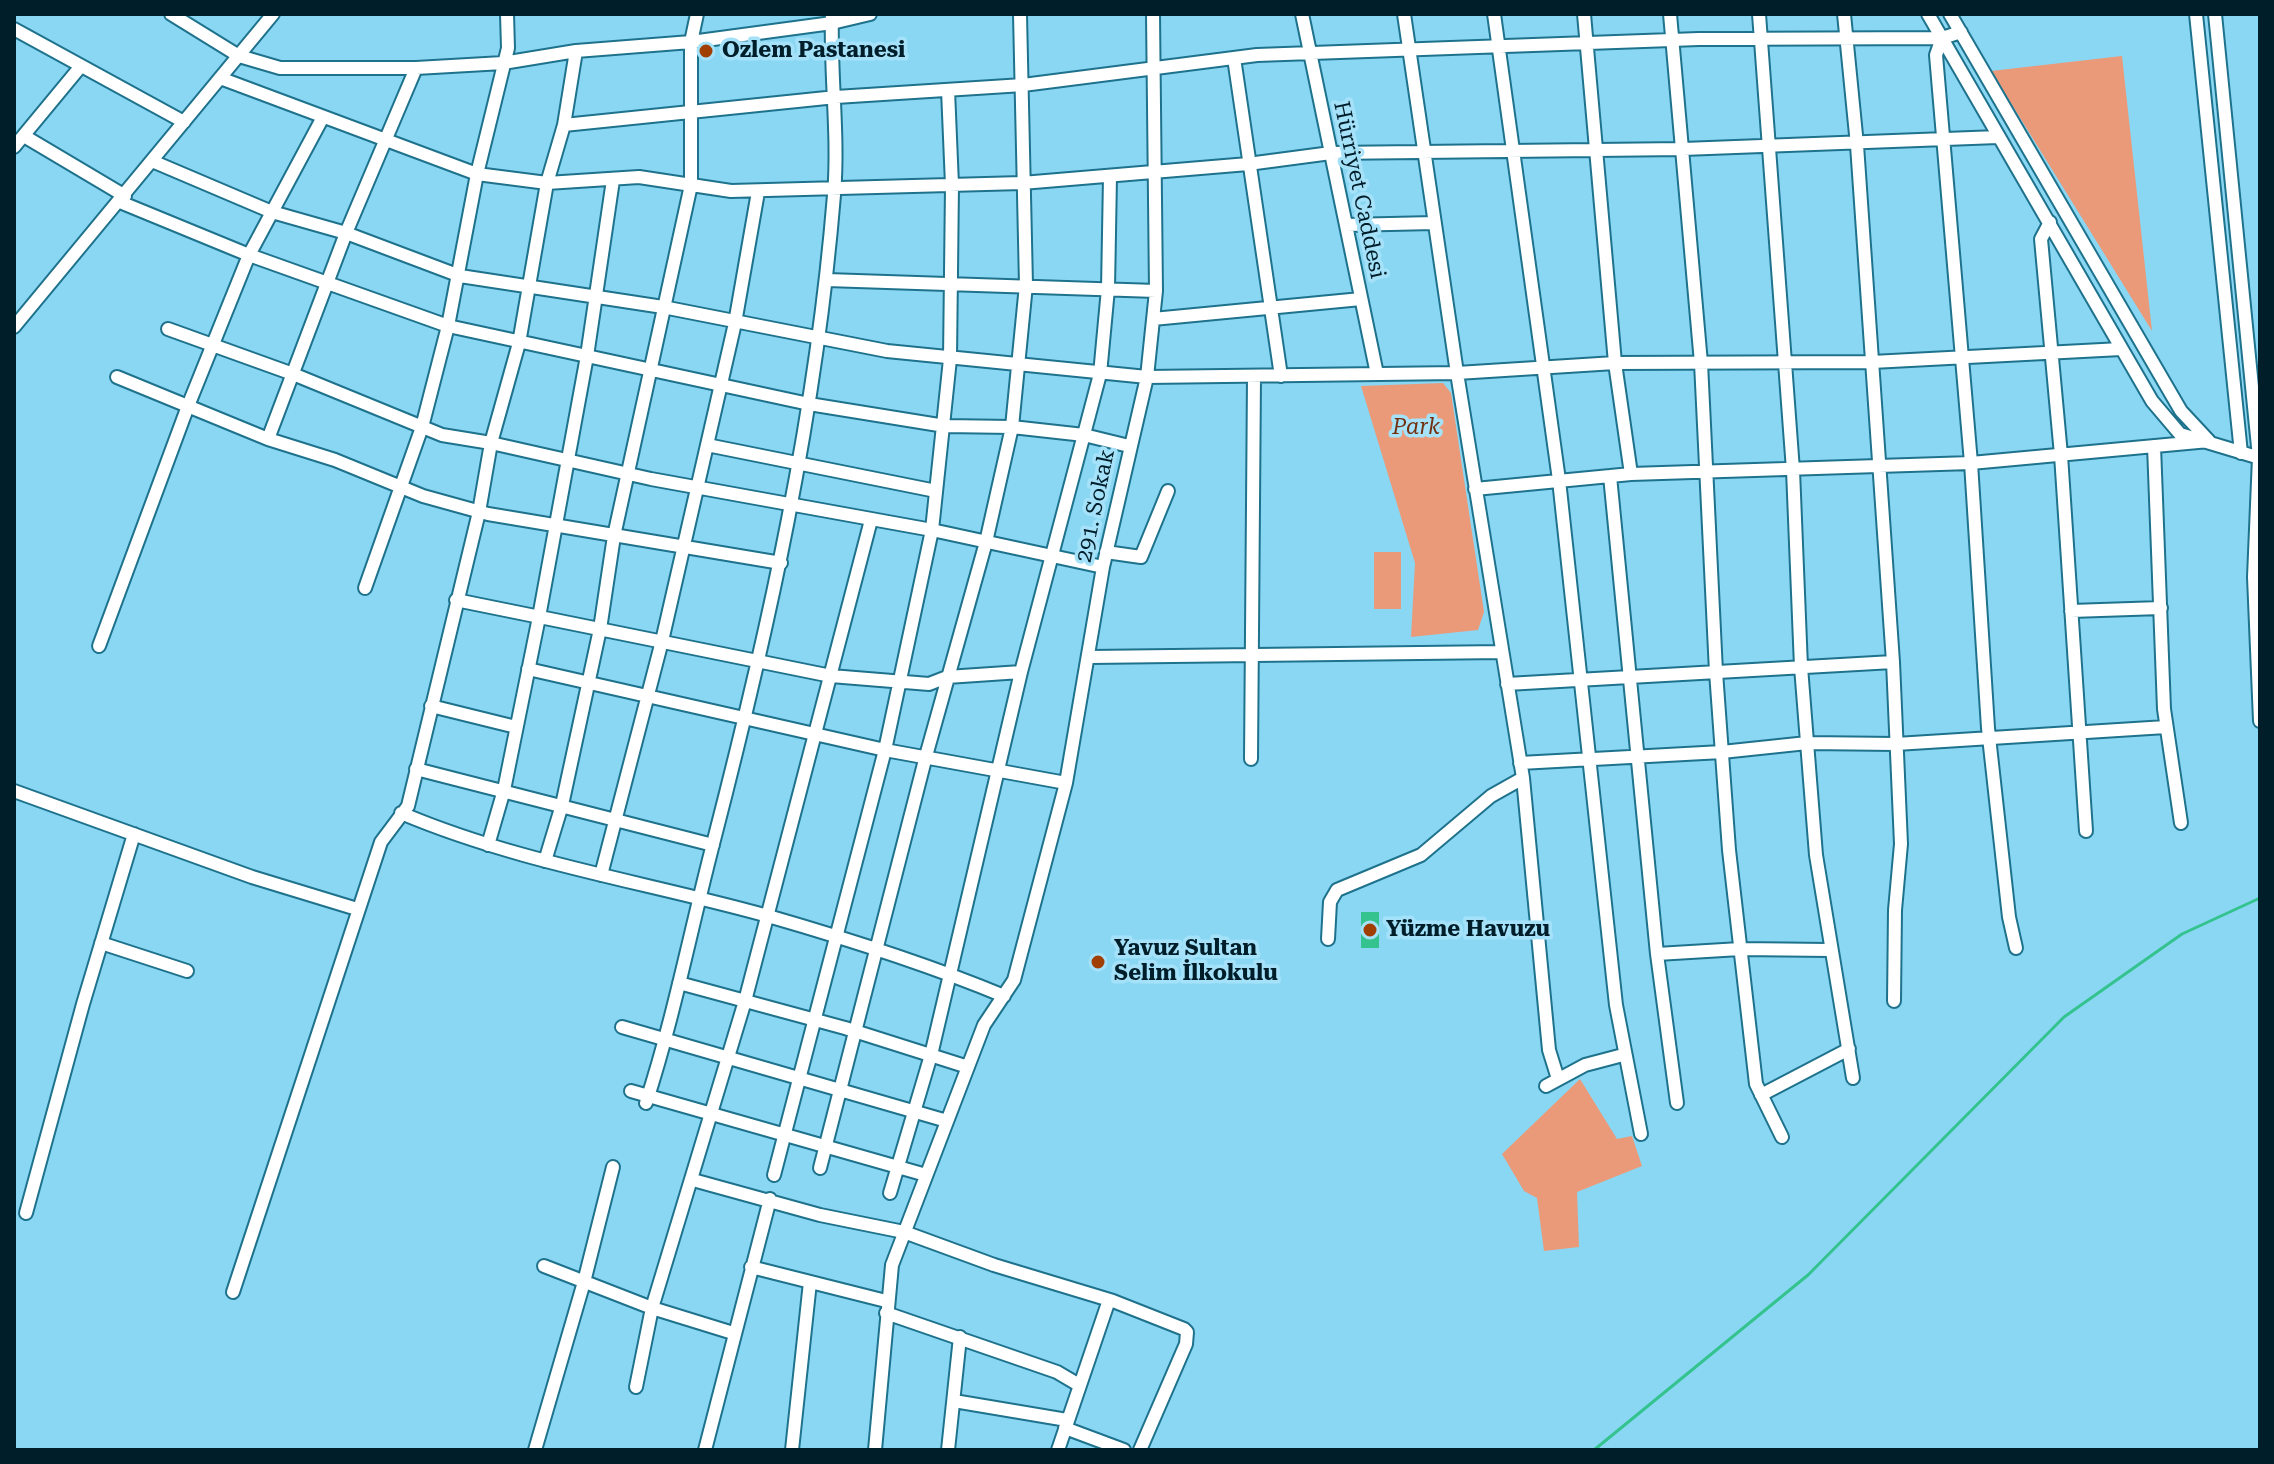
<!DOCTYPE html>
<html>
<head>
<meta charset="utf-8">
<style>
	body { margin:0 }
	#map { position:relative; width:2274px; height:1464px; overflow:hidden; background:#8ad7f4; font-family:"Roboto Serif",serif }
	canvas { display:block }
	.frame { position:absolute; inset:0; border:16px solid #001e29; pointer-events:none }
</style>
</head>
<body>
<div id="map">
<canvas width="2274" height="1464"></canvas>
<div class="frame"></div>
</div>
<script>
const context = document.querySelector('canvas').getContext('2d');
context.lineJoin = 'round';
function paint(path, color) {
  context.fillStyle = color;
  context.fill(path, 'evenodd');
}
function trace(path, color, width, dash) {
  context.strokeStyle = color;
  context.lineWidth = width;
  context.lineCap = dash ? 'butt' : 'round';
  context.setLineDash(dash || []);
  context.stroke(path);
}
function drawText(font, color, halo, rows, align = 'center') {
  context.font = font + ' "Roboto Serif",serif';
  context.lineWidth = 7;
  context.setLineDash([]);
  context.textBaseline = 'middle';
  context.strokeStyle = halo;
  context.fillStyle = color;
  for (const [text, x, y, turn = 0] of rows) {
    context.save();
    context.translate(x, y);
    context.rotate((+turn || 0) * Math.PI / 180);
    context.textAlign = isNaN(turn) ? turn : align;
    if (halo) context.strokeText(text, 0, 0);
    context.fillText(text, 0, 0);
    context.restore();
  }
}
paint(new Path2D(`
	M2122 56 2152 331 1991 71Z
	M1443 383 1451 393 1484 612 1478 630 1411 637 1415 563 1361 386Z
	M1374 552H1401V609H1374Z
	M1580 1079 1617 1139 1632 1136 1642 1166 1577 1192 1579 1247 1544 1251 1537 1198 1524 1191 1502 1154Z`), '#ea9a79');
paint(new Path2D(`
	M1361 912H1379V948H1361Z`), '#34c38f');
trace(new Path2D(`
	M1594 1450 1808 1275 2064 1017 2182 934 2260 898`), '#34c38f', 3);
const minor = new Path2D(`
	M171 14 239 56 280 68H416L503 63 576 51 691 42 832 23 870 14
	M1302 14 1377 374
	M1404 14 1457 373 1523 778 1549 1050 1558 1079
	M1494 14 1559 480 1616 1005 1641 1134
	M1584 14 1615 363 1631 474
	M1670 14 1701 363 1716 672 1729 850 1756 1084 1782 1137
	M1759 14 1793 470 1801 667 1816 855 1853 1078
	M1844 14 1857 145 1893 662 1901 844 1895 910 1894 1001
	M1928 14 2152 401 2180 434 2260 458
	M1950 14 2181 411 2209 441
	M2196 14 2241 453
	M2215 14 2259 457 2254 577 2260 721
	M14 29 184 122
	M1961 32 1942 38 1936 55 1971 463 1988 728 2009 917 2016 948
	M1234 58 1281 376
	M220 78 477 174 547 183 639 177 731 191 1022 183 1248 164 1331 153 1683 149 1998 137
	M564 125 836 97 1023 85 1257 55 1699 39 1942 38
	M24 136 125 196
	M14 147 81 66
	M152 161 272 212 346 233 460 276 663 307 887 351 1147 377 1457 373 1615 363 1872 362 2121 349
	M120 202 249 255 448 326 809 404 945 426 1012 427 1084 435 1129 446
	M2050 222 2041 239 2061 455 2086 831
	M1346 225 1434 223
	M827 280 1156 291
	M1153 319 1361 299
	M14 327 273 14
	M168 329 293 374 442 435 491 443 651 479 932 530 1103 567
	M117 377 268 439 335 460 423 496 488 514 781 563
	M268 439 346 233 416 68
	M707 445 936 491
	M2154 446 2164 709 2181 823
	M1610 476 1657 954 1677 1103
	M1475 489 1631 474 1971 463 2209 441
	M1106 552 1141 557 1168 491
	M365 588 422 427 448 326 477 174 508 48 507 14
	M456 600 831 676 929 684 947 677 1021 672
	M2071 611 2161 608
	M99 646 188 406 249 255 323 117
	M1090 657 1502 652
	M528 669 885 750 1066 783
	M1507 684 1893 662
	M431 706 516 727
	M1251 759 1254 377
	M1520 763 1722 752 1807 743 1896 744 2166 727
	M416 769 713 845
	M14 791 252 877 357 909
	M401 813C519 863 646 882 768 916 848 939 927 964 1004 996
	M488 845 504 790 539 617 587 356 613 180
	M545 861 562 805 600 629 614 536 691 185V42L697 14
	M601 875 662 641 735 323 758 192
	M1328 939 1330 902 1337 890 1421 855 1491 796 1523 778
	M101 943 187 971
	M1657 954 1740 949 1829 950
	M679 983 845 1028 968 1067
	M622 1027 947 1121
	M1546 1086 1585 1065 1623 1055
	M631 1091 926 1175
	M1761 1095 1849 1049
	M646 1103C674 1017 691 928 714 840 769 627 816 415 834 195 839 135 830 74 832 14
	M820 1168 926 756 986 542 1012 427 1026 285 1020 14
	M774 1175 885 750 932 530 950 359 952 185 948 90
	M693 1180 820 1215 904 1232 994 1265 1113 1301 1184 1329 1187 1332 1186 1344 1140 1450
	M890 1193 931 1055 1021 672 1100 374 1108 289 1110 177
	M26 1213 83 1004 134 834
	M544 1266 652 1308 733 1333
	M751 1267 886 1301
	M233 1292 381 842 408 806 479 512 491 443 519 343 547 183 564 125 576 51
	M886 1313 1057 1372 1079 1385
	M636 1387 652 1308 745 1001 871 520
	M954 1401 1067 1420
	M1065 1428 1124 1450
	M535 1450 584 1282 613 1167
	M705 1450 770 1199
	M792 1450 810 1282
	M875 1450 892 1265 984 1025 1014 980 1066 783 1103 567 1147 377 1156 291 1153 14
	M948 1450 960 1337
	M1058 1450 1109 1300`);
trace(minor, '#1e728c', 16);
trace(minor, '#fff', 12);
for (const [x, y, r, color] of [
	[706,51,8,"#a13e01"],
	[1370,930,8,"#a13e01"],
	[1098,962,8,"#a13e01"]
]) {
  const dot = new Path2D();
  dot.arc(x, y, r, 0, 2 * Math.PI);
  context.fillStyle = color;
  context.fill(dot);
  trace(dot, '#a5e2f9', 3);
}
drawText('bold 22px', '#001e29', '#a5e2f9', [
	["Ozlem Pastanesi",722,51],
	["Yüzme Havuzu",1386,930],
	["Yavuz Sultan",1114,949],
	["Selim İlkokulu",1114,974]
], 'left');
drawText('22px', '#001e29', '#a5e2f9', [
	["Hürriyet Caddesi",1359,190,78],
	["291. Sokak",1096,506,-78]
]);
drawText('italic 22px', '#72300f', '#a5e2f9', [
	["Park",1416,428]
]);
</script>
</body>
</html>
